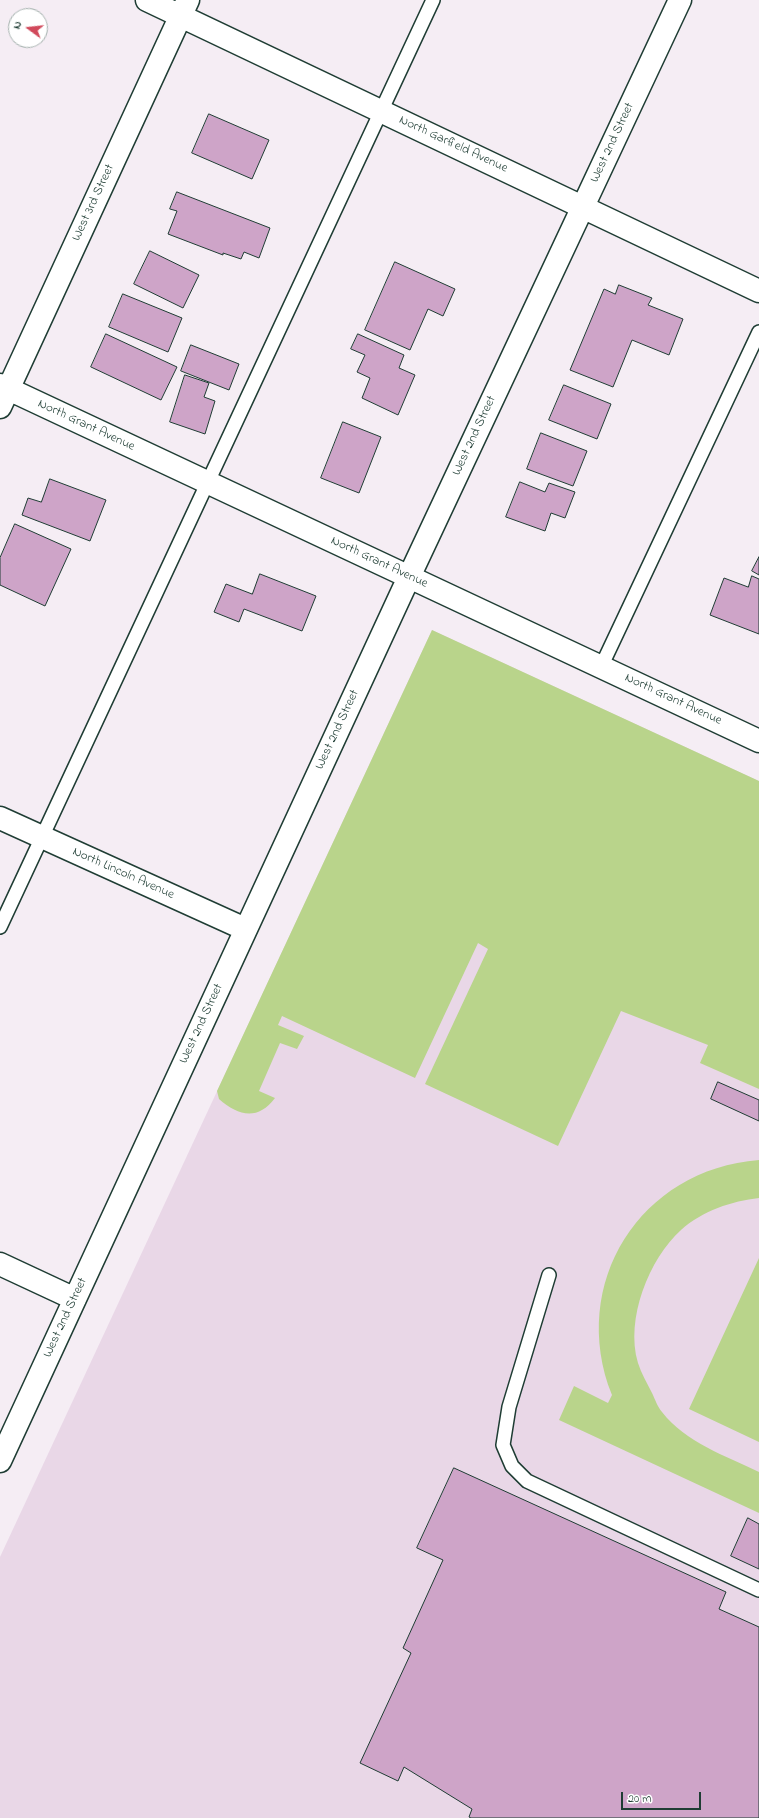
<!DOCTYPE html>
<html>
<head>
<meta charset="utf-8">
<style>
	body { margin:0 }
	#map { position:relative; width:759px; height:1818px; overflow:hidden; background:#f5edf4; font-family:"Indie Flower",sans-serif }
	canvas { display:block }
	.north { position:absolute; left:8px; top:8px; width:40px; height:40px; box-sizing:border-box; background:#fff; border:1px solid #a5b1ae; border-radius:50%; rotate:285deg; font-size:11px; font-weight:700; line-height:16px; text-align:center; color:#1f3d34 }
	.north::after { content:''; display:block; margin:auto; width:14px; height:18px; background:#d1495b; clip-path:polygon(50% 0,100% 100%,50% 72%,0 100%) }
	.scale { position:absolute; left:621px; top:1792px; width:80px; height:18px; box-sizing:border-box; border:2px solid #1f3d34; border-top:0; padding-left:5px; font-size:12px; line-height:14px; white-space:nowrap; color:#1f3d34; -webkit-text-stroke:3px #fff; paint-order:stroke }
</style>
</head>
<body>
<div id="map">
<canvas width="759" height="1818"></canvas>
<div class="north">N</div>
<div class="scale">20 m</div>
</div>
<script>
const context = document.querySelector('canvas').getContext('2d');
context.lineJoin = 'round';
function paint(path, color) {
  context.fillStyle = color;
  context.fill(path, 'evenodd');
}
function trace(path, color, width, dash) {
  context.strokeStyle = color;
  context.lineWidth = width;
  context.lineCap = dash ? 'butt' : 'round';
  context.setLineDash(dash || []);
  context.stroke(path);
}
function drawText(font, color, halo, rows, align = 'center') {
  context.font = font + ' "Indie Flower",sans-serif';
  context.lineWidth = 4;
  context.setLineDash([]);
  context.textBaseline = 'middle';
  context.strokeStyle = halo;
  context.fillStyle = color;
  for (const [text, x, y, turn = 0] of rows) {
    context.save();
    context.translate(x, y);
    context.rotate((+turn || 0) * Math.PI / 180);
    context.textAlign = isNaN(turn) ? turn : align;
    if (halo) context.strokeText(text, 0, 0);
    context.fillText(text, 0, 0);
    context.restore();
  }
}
paint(new Path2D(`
	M432 630 759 781V1818H0V1557Z`), '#e9d7e7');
paint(new Path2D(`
	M432 630 759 781V1089L700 1063 708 1045 621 1011 558 1146 425 1084 488 949 478 943 415 1078 282 1016 278 1025 304 1036 297 1049 280 1043 259 1091 275 1098C258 1121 238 1116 219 1099L217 1091Z
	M759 1160V1198C732 1201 702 1211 681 1230 649 1259 625 1319 638 1363 641 1373 647 1383 652 1393 655 1399 657 1406 662 1412 685 1442 726 1456 759 1472V1513L559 1420 574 1386 608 1403 612 1395C568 1284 640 1169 759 1160Z
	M759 1258V1442L689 1409Z`), '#b9d48b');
const building = new Path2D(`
	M209 114 269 140 252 179 192 153Z
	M177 192 270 228 259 258 244 252 241 259 223 253V255L168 234 177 211 170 209Z
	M150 251 199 275 183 308 134 284Z
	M395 262 455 289 443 316 428 309 410 350 365 330Z
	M619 285 652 298 648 305 683 319 669 355 632 340 613 387 570 370 604 289 615 294Z
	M123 294 182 318 168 352 109 327Z
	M106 334 177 367 161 400 91 367Z
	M358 334 404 355 399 368 415 375 398 415 362 398 370 378 357 372 365 355 351 349Z
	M191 345 239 364 229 390 181 371Z
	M185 375 209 383 204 397 215 401 205 434 170 422Z
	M564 385 611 404 597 439 549 420Z
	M343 422 381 437 359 493 321 478Z
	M541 433 587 451 573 486 527 469Z
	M50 479 106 500 90 541 22 515 28 498 41 502Z
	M520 482 545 492 549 483 575 492 565 518 551 513 545 531 506 517Z
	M15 524 71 549 45 606 0 585V558Z
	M759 557V575L752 571Z
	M260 574 316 596 302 631 244 609 239 622 214 612 226 584 252 594Z
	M752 576 759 579V634L710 615 724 578 748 587Z
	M718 1082 759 1100V1121L711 1099Z
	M454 1468 726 1592 719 1609 759 1627V1818H471L469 1817 472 1809 404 1767 398 1781 360 1763 411 1653 403 1648 443 1560 417 1548Z
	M748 1518 759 1524V1569L731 1556Z`);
paint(building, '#cea4c8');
trace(building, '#1f3d34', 1);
const lane = new Path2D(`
	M601 667 759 332
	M0 927 433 0
	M549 1275 509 1407 503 1445 512 1466 527 1481 759 1590`);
const street = new Path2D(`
	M147 0 759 291
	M0 385 759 741
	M0 407 188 0
	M0 818 245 929
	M0 1264 75 1299
	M0 1461 409 577 680 0`);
trace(lane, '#1f3d34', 16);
trace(street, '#1f3d34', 25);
trace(lane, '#fff', 13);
trace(street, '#fff', 22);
drawText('13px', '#1f3d34', '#fff', [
	["West 2nd Street",613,143,-65],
	["North Garfield Avenue",453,145,25],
	["West 3rd Street",94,203,-65],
	["North Grant Avenue",86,426,25],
	["West 2nd Street",475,436,-65],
	["North Grant Avenue",379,563,25],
	["North Grant Avenue",673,700,25],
	["West 2nd Street",338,730,-65],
	["North Lincoln Avenue",123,874,24],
	["West 2nd Street",202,1024,-65],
	["West 2nd Street",66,1318,-65]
]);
</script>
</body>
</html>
